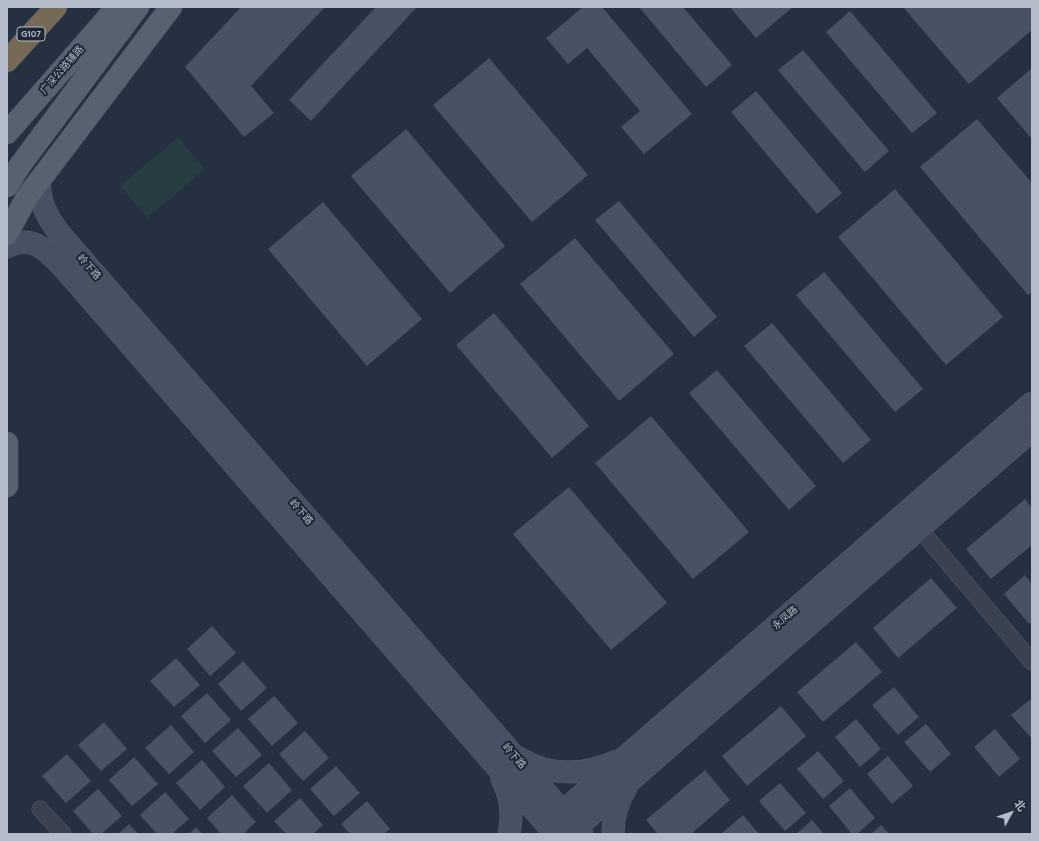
<!DOCTYPE html>
<html>
<head>
<meta charset="utf-8">
<style>
	body { margin:0 }
	#map { position:relative; width:1039px; height:841px; overflow:hidden; background:#253040; font-family:Quicksand,"Noto Sans SC",sans-serif }
	canvas { display:block }
	.frame { position:absolute; inset:0; border:8px solid #b6bdca; pointer-events:none }
	.north { position:absolute; left:991px; top:793px; width:40px; height:40px; -webkit-text-stroke:3px #1e2735; paint-order:stroke; rotate:50deg; font-size:11px; font-weight:700; line-height:16px; text-align:center; color:#b6bdca }
	.north::after { content:''; display:block; margin:auto; width:14px; height:18px; background:#b6bdca; clip-path:polygon(50% 0,100% 100%,50% 72%,0 100%) }
</style>
</head>
<body>
<div id="map">
<canvas width="1039" height="841"></canvas>
<div class="frame"></div>
<div class="north">北</div>
</div>
<script>
const context = document.querySelector('canvas').getContext('2d');
context.lineJoin = 'round';
function paint(path, color) {
  context.fillStyle = color;
  context.fill(path, 'evenodd');
}
function trace(path, color, width, dash) {
  context.strokeStyle = color;
  context.lineWidth = width;
  context.lineCap = dash ? 'butt' : 'round';
  context.setLineDash(dash || []);
  context.stroke(path);
}
function drawText(font, color, halo, rows, align = 'center') {
  context.font = font + ' Quicksand,"Noto Sans SC",sans-serif';
  context.lineWidth = 4;
  context.setLineDash([]);
  context.textBaseline = 'middle';
  context.strokeStyle = halo;
  context.fillStyle = color;
  for (const [text, x, y, turn = 0] of rows) {
    context.save();
    context.translate(x, y);
    context.rotate((+turn || 0) * Math.PI / 180);
    context.textAlign = isNaN(turn) ? turn : align;
    if (halo) context.strokeText(text, 0, 0);
    context.fillText(text, 0, 0);
    context.restore();
  }
}
paint(new Path2D(`
	M178 137 205 169 147 218 120 186Z`), '#273d41');
paint(new Path2D(`
	M241 7H325L251 86 274 113 244 137 185 67Z
	M376 7H417L311 121 289 100Z
	M583 7H602L692 114 644 154 621 127 640 111 587 48 568 64 546 38Z
	M639 7H683L732 65 706 87Z
	M730 7H793L756 38Z
	M903 7H1032V30L969 84Z
	M850 11 937 113 912 133 826 32Z
	M803 50 889 151 865 172 778 70Z
	M489 58 588 175 532 222 433 105Z
	M1032 68V139L997 98Z
	M756 91 842 193 817 214 731 112Z
	M977 119 1032 183V292L1028 295 920 167Z
	M406 129 505 246 450 293 351 176Z
	M895 189 1003 317 946 365 838 237Z
	M619 201 717 317 694 337 595 220Z
	M323 202 422 319 367 366 268 249Z
	M575 238 674 354 619 401 520 284Z
	M824 272 923 389 895 412 796 295Z
	M494 313 589 426 552 458 456 345Z
	M772 323 871 440 843 463 744 346Z
	M717 370 816 486 789 510 689 393Z
	M651 416 749 532 693 579 595 463Z
	M569 487 667 603 611 650 513 534Z
	M1025 499 1032 508V545L991 579 966 549Z
	M1025 575 1032 584V621L1029 624 1004 594Z
	M931 578 957 608 898 658 873 628Z
	M212 626 236 653 210 676 187 649Z
	M856 642 882 672 823 722 797 692Z
	M176 658 200 685 174 707 150 681Z
	M243 661 267 688 241 711 218 684Z
	M894 687 919 717 898 735 872 705Z
	M207 693 231 720 205 743 181 716Z
	M274 696 298 723 272 746 248 719Z
	M1032 698V739L1011 715Z
	M781 706 806 736 747 786 722 756Z
	M856 719 881 749 860 767 835 737Z
	M104 722 127 749 101 771 78 745Z
	M926 724 951 754 930 772 904 742Z
	M171 725 194 752 169 774 145 748Z
	M238 728 262 755 236 777 212 751Z
	M995 729 1020 759 999 777 974 747Z
	M305 731 329 758 303 781 279 754Z
	M818 751 844 781 823 799 797 769Z
	M67 754 91 781 66 803 42 776Z
	M888 756 913 786 892 804 867 774Z
	M134 757 158 784 132 806 109 780Z
	M202 760 225 787 200 810 176 783Z
	M269 763 292 790 267 813 243 786Z
	M336 766 360 793 334 816 310 789Z
	M705 770 730 800 691 834H658L646 820Z
	M780 783 806 813 785 831 759 801Z
	M850 788 875 818 857 834H852L829 806Z
	M98 789 122 816 101 834H93L73 811Z
	M165 792 189 819 172 834H157L140 815Z
	M232 795 256 822 243 834H221L207 818Z
	M300 798 323 825 313 834H286L274 821Z
	M367 801 390 829 384 834H350L341 824Z
	M743 815 759 834H723L722 833Z
	M812 820 824 834H796Z
	M129 824 138 834H118Z
	M881 825 889 834H871Z
	M196 827 202 834H189Z`), '#475264');
const street = new Path2D(`
	M912 520 1032 662
	M40 809 63 834`);
const secondary = new Path2D(`
	M40 180C38 201 47 217 60 234L582 834
	M7 247C31 234 45 249 61 265L555 834
	M519 758C550 777 585 775 617 761
	M502 779C511 796 513 815 509 834
	M552 821 1032 403
	M569 834 1032 430
	M613 834C613 817 617 802 626 788`);
const primary = new Path2D(`
	M7 133 117 7
	M7 186 21 164 138 7
	M7 234 27 197 171 7
	M7 443V486`);
const highway = new Path2D(`
	M7 61 56 7`);
trace(street, '#57606d', 17);
trace(secondary, '#57606d', 23);
trace(primary, '#434b59', 23);
trace(highway, '#444d5a', 23);
trace(street, '#3a4250', 16);
trace(secondary, '#485163', 22);
trace(primary, '#586170', 22);
trace(highway, '#766a57', 22);
for (const [x, y, w] of [
	[31,34,28]
]) {
  const box = new Path2D();
  box.roundRect(x - w / 2, y - 7, w, 14, 3);
  context.fillStyle = '#1e2735';
  context.fill(box);
  trace(box, '#b6bdca', 1);
}
drawText('bold 9px', '#b6bdca', null, [
	["G107",31,34]
]);
drawText('10px', '#b6bdca', '#1e2735', [
	["广深公路辅路",62,70,-49],
	["岭下路",89,267,49],
	["岭下路",301,512,49],
	["永凤路",785,618,-41],
	["岭下路",514,756,49]
]);
</script>
</body>
</html>
